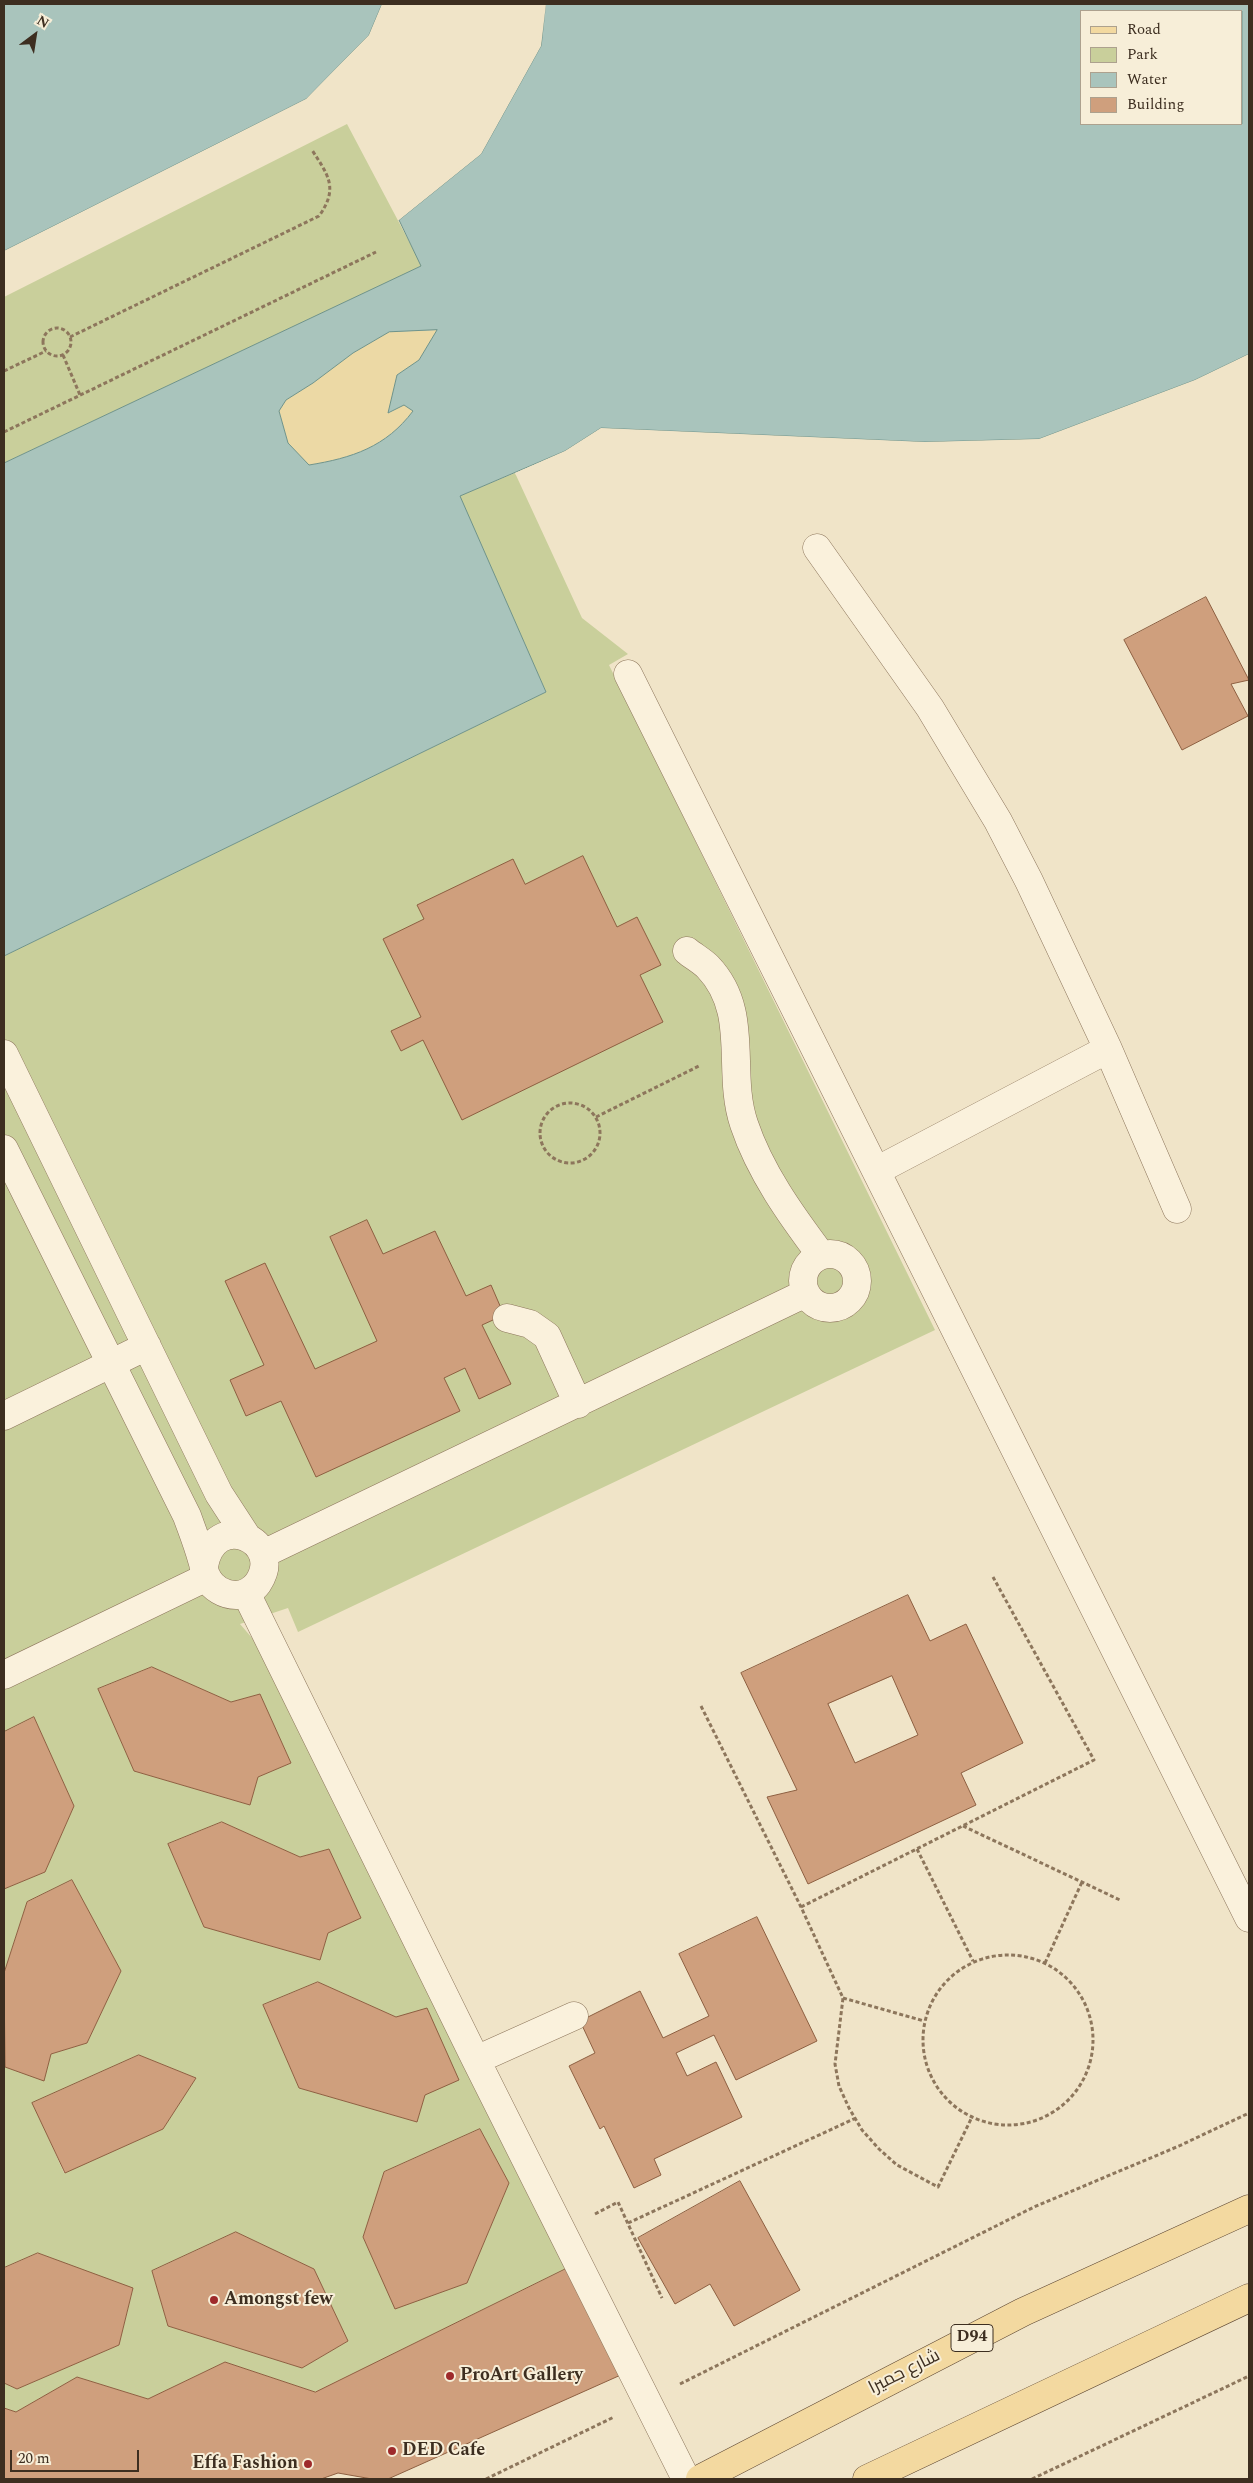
<!DOCTYPE html>
<html>
<head>
<meta charset="utf-8">
<style>
	body { margin:0 }
	#map { position:relative; width:1253px; height:2483px; overflow:hidden; background:#f0e4c8; font-family:Spectral,serif }
	canvas { display:block }
	.frame { position:absolute; inset:0; border:5px solid #3d2e20; pointer-events:none }
	.legend { position:absolute; left:1080px; top:10px; width:162px; height:115px; box-sizing:border-box; background:#f7eed8; border:1px solid #ada18e; margin:0; padding:6px 9px; list-style:none; font-size:15px; color:#3d2e20 }
	.legend li { display:flex; align-items:center; gap:10px; height:25px }
	.legend b { width:25px; border:1px solid #ada18e }
	.north { position:absolute; left:10px; top:10px; width:50px; height:50px; -webkit-text-stroke:4px #f7eed8; paint-order:stroke; rotate:31deg; font-size:14px; font-weight:700; line-height:20px; text-align:center; color:#3d2e20 }
	.north::after { content:''; display:block; margin:auto; width:18px; height:22px; background:#3d2e20; clip-path:polygon(50% 0,100% 100%,50% 72%,0 100%) }
	.scale { position:absolute; left:10px; top:2450px; width:129px; height:22px; box-sizing:border-box; border:2px solid #3d2e20; border-top:0; padding-left:6px; font-size:15px; line-height:18px; white-space:nowrap; color:#3d2e20; -webkit-text-stroke:4px #f7eed8; paint-order:stroke }
</style>
</head>
<body>
<div id="map">
<canvas width="1253" height="2483"></canvas>
<div class="frame"></div>
<ul class="legend">
<li><b style="height:6px;background:#f3d9a0"></b>Road</li>
<li><b style="height:14px;background:#c9cf9b"></b>Park</li>
<li><b style="height:14px;background:#a9c4bc"></b>Water</li>
<li><b style="height:14px;background:#cf9f7d"></b>Building</li>
</ul>
<div class="north">N</div>
<div class="scale">20 m</div>
</div>
<script>
const context = document.querySelector('canvas').getContext('2d');
context.lineJoin = 'round';
function paint(path, color) {
  context.fillStyle = color;
  context.fill(path, 'evenodd');
}
function trace(path, color, width, dash) {
  context.strokeStyle = color;
  context.lineWidth = width;
  context.lineCap = dash ? 'butt' : 'round';
  context.setLineDash(dash || []);
  context.stroke(path);
}
function drawText(font, color, halo, rows, align = 'center') {
  context.font = font + ' Spectral,Cairo,serif';
  context.lineWidth = 4;
  context.setLineDash([]);
  context.textBaseline = 'middle';
  context.strokeStyle = halo;
  context.fillStyle = color;
  for (const [text, x, y, turn = 0] of rows) {
    context.save();
    context.translate(x, y);
    context.rotate((+turn || 0) * Math.PI / 180);
    context.textAlign = isNaN(turn) ? turn : align;
    if (halo) context.strokeText(text, 0, 0);
    context.fillText(text, 0, 0);
    context.restore();
  }
}
paint(new Path2D(`
	M347 124 422 266 4 463V297Z
	M515 473 582 618 628 654 609 665 935 1330 298 1632 288 1608 240 1624 265 1653 570 2267 315 2392 225 2362 148 2399 77 2377 16 2412 4 2408V2383L17 2389 119 2345 133 2289 38 2253 4 2268V2061L5 2067 44 2080 51 2054 87 2043 121 1971 72 1880 27 1902 4 1973V1889L45 1872 74 1806 34 1717 4 1732V956L546 692 459 496ZM152 1667 231 1702 260 1694 291 1763 258 1777 250 1805 134 1771 98 1689ZM222 1822 300 1857 329 1849 361 1918 328 1933 320 1960 204 1927 168 1844ZM318 1982 396 2017 425 2095 417 2122 299 2088 263 2005ZM139 2055 196 2078 163 2129 64 2173 33 2103ZM480 2129 509 2183 467 2283 396 2308 363 2237 384 2172ZM236 2232 314 2269 348 2341 302 2368 168 2326 152 2271Z`), '#c9cf9b');
paint(new Path2D(`
	M438 330 419 360 397 375 389 413 404 405 413 411C386 447 352 458 308 465L288 443 279 411 286 400 313 383 353 353 389 332Z`), '#ecd9a5');
const water = new Path2D(`
	M4 4H382L369 35 306 99 4 251Z
	M546 4H1249V354L1195 380 1039 439 925 442 601 428 565 451 460 496 546 692 4 956V463L421 266 399 220 481 154 541 46ZM1082 11H1242V124H1082ZM437 330 419 360 397 375 388 413 404 405 413 411C386 447 352 458 309 465L288 443 279 411 286 400 313 383 353 353 389 332Z`);
paint(water, '#a9c4bc');
trace(water, '#6f938a', 1);
paint(new Path2D(`
	M382 4H384L371 36 308 101 4 253V251L306 99 369 35Z
	M543 4H546L541 46 481 154 399 220 398 218 479 152 538 45Z
	M1249 354V356L1195 382 1039 442 925 445 602 430 566 453 516 475 515 473 565 451 601 428 925 442 1039 439 1195 380Z`), '#f0e4c8');
const building = new Path2D(`
	M1206 597 1249 680 1231 684 1248 716 1182 750 1124 640Z
	M583 856 617 927 637 917 661 965 640 975 663 1022 462 1120 423 1040 401 1051 391 1031 421 1017 383 939 424 919 417 905 513 859 525 884Z
	M367 1220 383 1254 435 1231 466 1296 491 1285 504 1315 482 1325 511 1384 479 1399 465 1368 444 1378 460 1411 316 1477 281 1401 246 1416 230 1380 264 1365 225 1281 265 1263 315 1369 377 1341 330 1237Z
	M908 1595 930 1641 966 1624 1023 1743 961 1773 976 1805 808 1884 767 1797 797 1790 741 1673ZM892 1676 918 1735 855 1763 828 1704Z
	M152 1667 231 1702 260 1694 291 1763 258 1777 250 1805 134 1771 98 1689Z
	M34 1717 74 1806 45 1872 4 1889V1732Z
	M222 1822 300 1857 329 1849 361 1918 328 1933 320 1960 204 1927 168 1844Z
	M72 1880 121 1971 87 2043 51 2054 44 2081 5 2067 4 1973 27 1902Z
	M757 1917 817 2041 736 2080 714 2035 676 2053 687 2076 716 2062 742 2117 654 2159 661 2175 634 2188 604 2126 600 2129 569 2066 595 2053 580 2021 640 1991 663 2038 709 2016 679 1954Z
	M318 1982 396 2017 427 2008 459 2080 425 2095 417 2122 299 2088 263 2005Z
	M139 2055 196 2078 163 2129 65 2173 32 2103Z
	M480 2129 509 2183 467 2283 395 2309 363 2237 384 2172Z
	M740 2181 800 2290 734 2326 710 2284 675 2304 638 2238Z
	M236 2232 314 2269 348 2341 302 2368 168 2326 152 2271Z
	M38 2253 133 2288 119 2345 17 2389 4 2383V2268Z
	M570 2267 623 2374 388 2479H372L338 2473 321 2479H4V2408L16 2412 77 2377 148 2399 225 2362 315 2392Z`);
paint(building, '#cf9f7d');
trace(building, '#8d5f41', 1);
const street = new Path2D(`
	M817 548 930 708 998 821 1029 881 1108 1049 1177 1209
	M628 674 1249 1918
	M687 951C693 956 702 961 708 967 751 1012 726 1071 744 1124 760 1172 791 1215 821 1255
	M4 1054 219 1494 247 1537
	M4 1149 187 1516C192 1530 198 1545 202 1560 204 1565 204 1573 207 1578 213 1588 224 1595 236 1595 244 1595 253 1590 258 1583 286 1541 214 1508 204 1566
	M876 1171 1108 1049
	M803 1281a27 27 0 1 1 54 0a27 27 0 1 1-54 0Z
	M507 1318 530 1324 547 1336 578 1404
	M4 1416 147 1346
	M263 1554 806 1293
	M246 1593 476 2060 686 2479
	M4 1675 207 1577
	M476 2060 574 2016`);
const primary = new Path2D(`
	M700 2479 1023 2312 1249 2209
	M867 2479 1249 2298`);
trace(street, '#8d765c', 29);
trace(primary, '#5b4430', 29);
trace(new Path2D(`
	M43 342a14 14 0 1 1 28 0a14 14 0 1 1-28 0Z
	M70 337 319 216C339 188 328 175 312 150
	M63 355 80 395
	M4 371 46 351
	M4 432 376 252
	M540 1133a30 30 0 1 1 60 0a30 30 0 1 1-60 0Z
	M596 1117 699 1066
	M701 1706 801 1907 843 1998 835 2064 839 2086 849 2108 862 2130 879 2149 897 2165 938 2187 972 2117
	M963 1826 1120 1900
	M917 1849 973 1961
	M801 1907 1094 1760 993 1577
	M923 2040a85 85 0 1 1 170 0a85 85 0 1 1-170 0Z
	M1045 1963 1082 1882
	M843 1998 924 2021
	M595 2214 618 2202 662 2298
	M628 2223 856 2118
	M680 2384 1034 2207 1179 2146 1249 2113
	M486 2479 614 2417
	M1032 2479 1249 2376`), '#8d765c', 3, [4, 2.5]);
trace(street, '#faf1dc', 28);
trace(primary, '#f3d9a0', 28);
for (const [x, y, r, color] of [
	[214,2300,5,"#9e2a2b"],
	[450,2376,5,"#9e2a2b"],
	[392,2451,5,"#9e2a2b"],
	[308,2464,5,"#9e2a2b"]
]) {
  const dot = new Path2D();
  dot.arc(x, y, r, 0, 2 * Math.PI);
  context.fillStyle = color;
  context.fill(dot);
  trace(dot, '#f7eed8', 2);
}
for (const [x, y, w] of [
	[972,2338,42]
]) {
  const box = new Path2D();
  box.roundRect(x - w / 2, y - 13.5, w, 27, 4);
  context.fillStyle = '#f7eed8';
  context.fill(box);
  trace(box, '#3d2e20', 1);
}
drawText('bold 16px', '#3d2e20', null, [
	["D94",972,2338]
]);
drawText('bold 18px', '#3d2e20', '#f7eed8', [
	["Amongst few",224,2300],
	["ProArt Gallery",460,2376],
	["DED Cafe",402,2451],
	["Effa Fashion",298,2464,"right"]
], 'left');
drawText('18px', '#3d2e20', '#f7eed8', [
	["شارع جميرا",905,2373,-27]
]);
</script>
</body>
</html>
